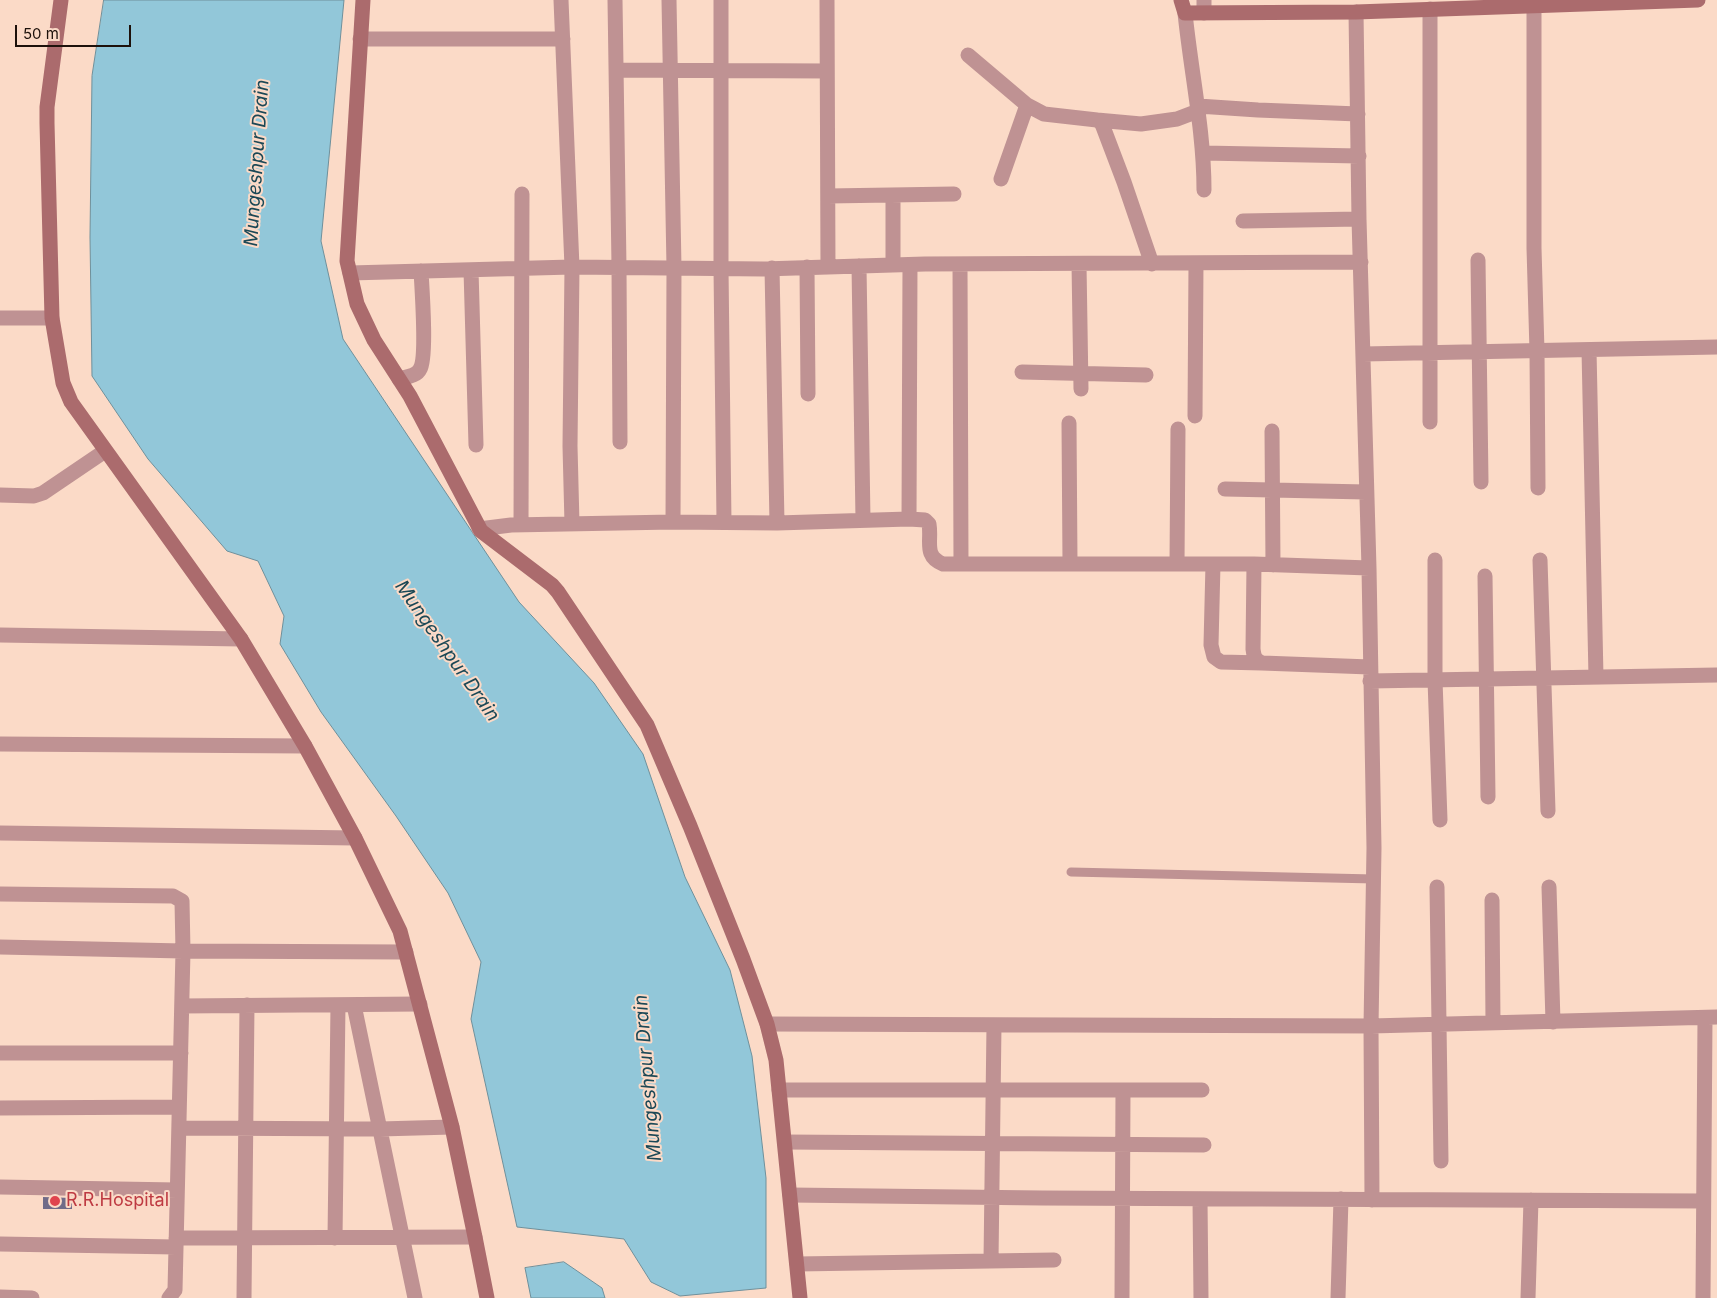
<!DOCTYPE html>
<html>
<head>
<meta charset="utf-8">
<style>
	body { margin:0 }
	#map { position:relative; width:1717px; height:1298px; overflow:hidden; background:#fbdac7; font-family:Inter,sans-serif }
	canvas { display:block }
	.scale { position:absolute; left:15px; top:25px; width:116px; height:22px; box-sizing:border-box; border:2px solid #1d110b; border-top:0; padding-left:6px; font-size:15px; line-height:18px; white-space:nowrap; color:#1d110b; -webkit-text-stroke:4px #fbdac7; paint-order:stroke }
</style>
</head>
<body>
<div id="map">
<canvas width="1717" height="1298"></canvas>
<div class="scale">50 m</div>
</div>
<script>
const context = document.querySelector('canvas').getContext('2d');
context.lineJoin = 'round';
function paint(path, color) {
  context.fillStyle = color;
  context.fill(path, 'evenodd');
}
function trace(path, color, width, dash) {
  context.strokeStyle = color;
  context.lineWidth = width;
  context.lineCap = dash ? 'butt' : 'round';
  context.setLineDash(dash || []);
  context.stroke(path);
}
function drawText(font, color, halo, rows, align = 'center') {
  context.font = font + ' Inter,sans-serif';
  context.lineWidth = 4;
  context.setLineDash([]);
  context.textBaseline = 'middle';
  context.strokeStyle = halo;
  context.fillStyle = color;
  for (const [text, x, y, turn = 0] of rows) {
    context.save();
    context.translate(x, y);
    context.rotate((+turn || 0) * Math.PI / 180);
    context.textAlign = isNaN(turn) ? turn : align;
    if (halo) context.strokeText(text, 0, 0);
    context.fillText(text, 0, 0);
    context.restore();
  }
}
const water = new Path2D(`
	M104 0H344L321 241 343 339 519 602 594 683 643 754 685 877 730 970 752 1056 766 1178V1288L680 1296 651 1282 624 1239 517 1227 471 1019 481 962 448 893 396 816 321 712 280 644 284 616 258 561 227 551 148 459 92 376 90 237 92 76Z
	M564 1262 602 1288 605 1298H531L525 1268Z`);
paint(water, '#92c7d9');
trace(water, '#6f909b', 1);
paint(new Path2D(`
	M43 1197 72 1198V1209H43Z`), '#706b88');
trace(new Path2D(`
	M1071 872 1374 879`), '#bf9293', 9);
trace(new Path2D(`
	M561 0 572 267 570 446 572 524
	M615 0 619 266 620 442
	M669 0 674 267 673 522
	M721 0V268L724 522
	M827 0 828 267
	M1534 6V248L1537 351 1538 488
	M1430 9V422
	M1356 12 1359 219 1369 568 1374 848 1371 1026 1372 1200
	M1185 13C1191 72 1204 131 1204 190
	M1204 13V0
	M360 39H563
	M968 55 1027 105 1044 114 1097 120 1102 124 1124 182 1152 264
	M616 70 827 71
	M1198 106 1258 110 1358 114
	M1097 120 1141 124 1177 119 1198 111
	M1203 153 1359 156
	M1001 179 1027 105
	M828 196 954 194
	M1243 221 1359 219
	M1478 260 1481 482
	M960 264 961 564
	M1079 264 1081 389
	M893 265V195
	M859 266 863 520
	M807 267 808 394
	M772 268 777 523
	M471 270 476 445
	M350 273 572 267 763 269 925 264 1361 262
	M0 318H52
	M1589 350 1596 677
	M1363 354 1717 347
	M1022 372 1146 375
	M399 379C406 377 417 376 420 369 427 358 422 289 421 271
	M1195 416 1196 263
	M1069 423 1070 563
	M1272 431 1273 565
	M1225 489 1366 492
	M0 495 34 496 43 493 105 451
	M909 519 910 265
	M521 525 522 194
	M479 529 511 525 673 522 777 523 909 519 925 520 929 524C932 541 923 556 943 564H1254L1369 568
	M1435 560V680L1440 820
	M1540 560 1548 811
	M1177 564 1178 429
	M1213 564 1211 645 1214 657 1221 662 1262 663
	M1254 564 1253 649C1254 657 1255 660 1262 663L1370 667
	M1485 576 1488 797
	M0 635 241 639
	M1370 681 1717 675
	M0 744 305 746
	M0 833 355 838
	M1437 887 1441 1161
	M1549 887 1553 1022
	M0 894 173 896 182 901 183 951 175 1290 169 1298
	M1492 900 1493 1023
	M0 947 183 951 406 952
	M354 1005 415 1298
	M182 1006 420 1004
	M767 1024 1371 1026 1717 1017
	M0 1053H181
	M779 1090H1202
	M0 1108 179 1107
	M179 1128 380 1129 452 1127
	M785 1142 1204 1145
	M0 1187 177 1190
	M790 1195 1042 1198 1703 1201
	M1200 1199 1201 1298
	M176 1238 475 1237
	M335 1238 338 1005
	M0 1244 176 1247
	M991 1261 994 1025
	M797 1264 1054 1260
	M0 1297 32 1298
	M244 1298 247 1005
	M1122 1298 1123 1090
	M1338 1298 1341 1199
	M1528 1298 1531 1200
	M1703 1298 1705 1018`), '#bf9293', 15);
trace(new Path2D(`
	M61 0 47 107V123L52 318 63 383 71 402 241 639 305 746 355 838 400 931 452 1127 475 1237 487 1298
	M363 0 347 261 357 304 374 340 410 396 481 531 552 585 558 592 647 725 690 826 743 959 767 1024 776 1060 779 1090 800 1298
	M1181 0 1185 13 1356 12 1698 0`), '#ab6b6d', 15);
for (const [x, y, r, color] of [
	[55,1201,6,"#e0444e"]
]) {
  const dot = new Path2D();
  dot.arc(x, y, r, 0, 2 * Math.PI);
  context.fillStyle = color;
  context.fill(dot);
  trace(dot, '#fbdac7', 2);
}
drawText('18px', '#be3a42', '#fbdac7', [
	["R.R.Hospital",66,1201]
], 'left');
drawText('italic 19px', '#1b4856', '#fbdac7', [
	["Mungeshpur Drain",257,163,-86],
	["Mungeshpur Drain",447,651,55],
	["Mungeshpur Drain",648,1078,-95]
]);
</script>
</body>
</html>
